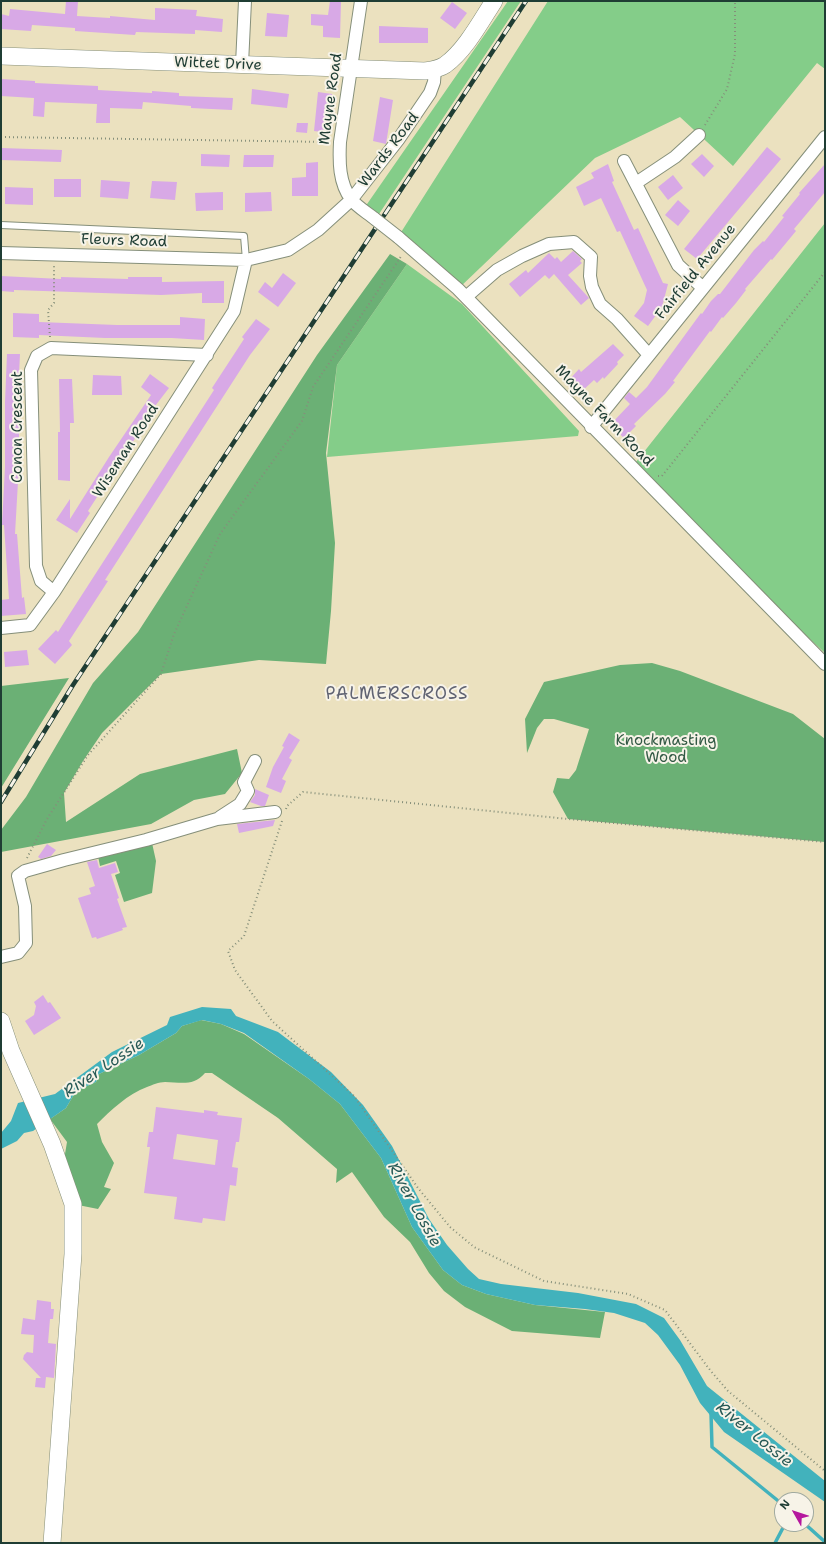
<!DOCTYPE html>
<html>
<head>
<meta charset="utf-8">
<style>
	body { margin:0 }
	#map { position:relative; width:826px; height:1544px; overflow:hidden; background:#ebe1bf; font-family:"Shantell Sans",sans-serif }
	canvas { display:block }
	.frame { position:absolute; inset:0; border:2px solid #1f3d34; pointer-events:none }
	.north { position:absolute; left:774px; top:1492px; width:40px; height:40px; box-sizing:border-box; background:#f7f3e8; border:1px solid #a1aaa0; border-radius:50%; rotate:309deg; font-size:11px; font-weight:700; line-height:16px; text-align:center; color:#1f3d34 }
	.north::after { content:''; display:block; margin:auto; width:14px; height:18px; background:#b5179e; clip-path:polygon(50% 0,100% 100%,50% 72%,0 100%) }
</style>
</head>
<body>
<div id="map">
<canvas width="826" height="1544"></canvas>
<div class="frame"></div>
<div class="north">N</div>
</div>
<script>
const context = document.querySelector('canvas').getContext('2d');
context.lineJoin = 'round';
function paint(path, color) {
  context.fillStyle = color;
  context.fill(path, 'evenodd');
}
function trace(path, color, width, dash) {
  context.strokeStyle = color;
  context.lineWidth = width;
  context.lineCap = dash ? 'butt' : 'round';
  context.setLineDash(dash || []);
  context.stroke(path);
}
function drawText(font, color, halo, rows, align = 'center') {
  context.font = font + ' "Shantell Sans",sans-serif';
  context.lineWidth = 4;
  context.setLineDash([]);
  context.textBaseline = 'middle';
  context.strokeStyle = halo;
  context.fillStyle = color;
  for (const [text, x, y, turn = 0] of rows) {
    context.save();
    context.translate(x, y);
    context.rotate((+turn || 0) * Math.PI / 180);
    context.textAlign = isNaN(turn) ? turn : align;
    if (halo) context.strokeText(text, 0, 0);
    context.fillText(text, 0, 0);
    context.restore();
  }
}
paint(new Path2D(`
	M508 1H521L377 217 365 207Z
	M548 1H825V69L817 63 733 166 680 117 595 158 458 289 398 237Z
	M825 223V653L718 554 632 467Z
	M407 264 462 304 579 431 578 436 327 457 337 365Z`), '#84cd89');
paint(new Path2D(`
	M390 254 407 264 337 365 326 453 335 543 331 611 326 664 259 660 161 674 102 733 83 761 64 793 66 822 140 774 237 749 242 773 225 794 194 800 151 824 1 852V830L26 797 93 683 138 632 317 355Z
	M652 663 680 671 793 714 825 739V842L568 819 553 792 557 778 569 779 576 770 589 729 554 719H544L537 728 527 753 525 719 544 682 620 665Z
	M69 678 1 788V686Z
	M152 843 156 861 152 893 124 902 115 875 120 873 116 861 100 866 98 856Z
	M201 1020 221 1024 244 1034 309 1079 340 1104 381 1158 412 1227 443 1270 462 1285 486 1294 535 1305 605 1312 600 1338 512 1331 465 1307 444 1291 429 1273 410 1242 384 1217 352 1172 336 1183 337 1169 278 1118 212 1073H205C193 1087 180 1082 165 1082 159 1082 152 1085 147 1087 128 1094 111 1110 97 1124L102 1142 114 1163 104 1187 111 1189 98 1209 73 1204 62 1172 67 1142 50 1119 66 1108 76 1091 96 1082 99 1074 139 1055 176 1033 182 1026Z`), '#6bb075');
paint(new Path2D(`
	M202 1007 231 1009 236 1016 278 1032 331 1072 363 1105 392 1146 429 1219 447 1245 468 1269 479 1279 501 1284 578 1293 636 1304 664 1318 680 1340 707 1386 825 1481V1502L724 1432 700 1403 680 1365 658 1335 645 1323 614 1313 585 1309 535 1305 486 1294 462 1285 443 1270 412 1227 381 1158 340 1104 309 1079 244 1033 221 1024 202 1020 182 1026 176 1033 139 1055 99 1074 96 1082 76 1091 66 1108 33 1131 24 1133 17 1141 1 1149V1133L11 1121 18 1103 55 1094 112 1052 167 1025 170 1017Z`), '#42b2bc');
trace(new Path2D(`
	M711 1413 712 1447 782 1504
	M805 1524 825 1542
	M775 1543 785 1524`), '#42b2bc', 3.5);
paint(new Path2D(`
	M66 1H78L77 16 110 18V16L155 20V8L197 10 196 16 223 19 222 32 195 30V34L136 32 135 35 75 31V28L32 25 31 31 1 29V14L9 16 10 9 65 14Z
	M330 1H341L340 38 323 37V26L311 25V14L328 15Z
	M452 2 467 13 455 29 440 18Z
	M267 13 289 15 287 37 265 36Z
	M379 26 428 28V43H379Z
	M1 79 35 81V83L98 86V90L152 93V91L179 93V96L233 98 232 110 191 108V106L143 102 142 109 110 108V123H96L97 104 45 102 44 117 33 116 34 98 1 96Z
	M252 89 289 94 287 108 251 104Z
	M318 92 332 94 329 133 314 131Z
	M380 97 393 100 386 144 373 141Z
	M297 123H308L307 133 296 132Z
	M767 147 781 159 697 259 684 249Z
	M1 148 62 150 61 162 1 160Z
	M201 154 230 155 229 167 201 166Z
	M702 154 714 166 704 177 691 164Z
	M244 155H274L273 167H243Z
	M318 162V196H292V178L306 177V163Z
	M608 164 614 181 612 182 634 230 638 228 663 283 668 284 662 307 648 326 634 316 644 303 647 290 620 231 617 232 601 198 584 206 576 187 594 178 591 173Z
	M825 164V192L794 229 796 231 772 260 771 259 745 289 746 290 736 303 723 318 722 317 711 332 710 331 673 381 675 382 665 394 634 424 636 426 624 438 610 425 630 404 624 398 629 392 636 398 647 387 701 313 702 314 711 301 718 294H720L754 250 763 241 764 242 784 217 782 216 800 194 799 193Z
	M673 175 683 188 668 200 658 187Z
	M54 179H81V197H54Z
	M101 180 130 182 128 199 100 197Z
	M152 181 177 182 175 200 150 198Z
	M5 187 33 188V205L5 204Z
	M223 192V210L196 211 195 193Z
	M271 192 272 211 245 212V193Z
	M678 200 690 211 678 226 665 215Z
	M573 251 582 259 580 261 582 263 568 275 589 298 581 305 554 274 549 279 545 275 520 297 509 284 526 270 528 273 549 253 555 259 557 257 561 262Z
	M283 273 296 283 278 307 258 292 265 282 272 288Z
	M1 276 61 279V277L128 279V277H162V282L224 281V303H202V293L161 295 14 290V292L1 291Z
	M13 313 39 314V322L117 325H180V317L205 319 204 340 172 338H105L39 335V338L13 337Z
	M256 319 270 329 250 355 105 580 108 581 69 641 72 645 55 664 38 649 56 630 58 632 214 390 212 388 244 339 242 337Z
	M613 344 624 355 617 362 618 364 604 379 603 377 597 383 594 380 580 393 568 381 579 369 581 372Z
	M7 354H20L17 416H19V464L15 534H17L22 598 24 597 26 614 1 616V600L9 599 4 525H2L5 467V402Z
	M150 374 169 388 145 419 147 420 88 511 90 513 77 533 56 520 70 499V519L109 457 151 395 141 387Z
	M93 375 121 376 122 395H92Z
	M59 379H72L74 423H70V481L58 480V432H60Z
	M27 650 29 665 5 667 4 652Z
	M289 733 300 740 289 758 292 760 282 779 286 781 281 793 266 787 273 767 284 747 282 746Z
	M255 789 269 795 265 806H261L250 802 255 795Z
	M275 820 273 826 239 833 237 824Z
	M47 844 56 850 51 856 41 859 38 857Z
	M97 860 99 868 115 863 118 872 111 874 119 898 117 899 127 927 122 928 123 930 97 939 96 937 92 938 78 898 91 894 89 888 95 886 87 862Z
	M43 995 48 1003 50 1002 61 1018 34 1035 25 1021 34 1015 36 1006 34 1002Z
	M156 1107 204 1113V1110L218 1112 217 1115 242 1118 239 1142H236L232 1167 238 1168 236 1186 230 1185 225 1221 203 1218 202 1223 174 1219 177 1197 144 1193 150 1147H147L149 1132H153ZM177 1134 218 1140 215 1165 173 1159Z
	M37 1300 51 1302V1309H54L53 1319H50L48 1343 56 1344 54 1378 46 1377 45 1388 35 1387 36 1378H41L23 1359 24 1355 27 1352 33 1353 34 1335 21 1334 23 1318 35 1320Z`), '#d8a9e6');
const lane = new Path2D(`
	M1 225 244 236 246 260`);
const street = new Path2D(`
	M361 1 340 142C339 162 339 183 351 199 357 207 368 213 375 219
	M242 64 245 1
	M624 161 678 265 703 288
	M636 183 675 157 699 135
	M398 237 458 289 825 664
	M1 253 246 260 288 250 318 230 351 200 398 140 430 93 434 82 435 69
	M466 297 497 270 522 256 549 244 574 242 591 257 590 276 592 287 600 304 617 319 649 355
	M591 427 825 137
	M54 592 41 581 36 566 31 370 37 356 51 348 207 355
	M1 628 30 625 54 592 234 311 246 260
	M220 817 240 804 248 791 244 782 255 761
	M1 957 18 953 26 943 25 906 18 876 25 871 64 860 146 840 217 819 275 812`);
const secondary = new Path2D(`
	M1 56 425 71C432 70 439 69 445 65 465 51 481 21 494 1
	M1 1021 11 1051 52 1144 73 1204V1254L52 1543`);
trace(lane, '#858f7a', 8);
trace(street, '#858f7a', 14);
trace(secondary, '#858f7a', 18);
trace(new Path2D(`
	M705 125 727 89 735 54V1
	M1 137 328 142
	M50 337 48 310 54 303V266
	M658 476H662L825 272
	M286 809 287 806 303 792 568 819 825 842
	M282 821 244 936 228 951 235 970 272 1021 354 1096 418 1188 450 1227 474 1247 544 1281 628 1294 665 1310 710 1370 728 1391 825 1471
	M27 858 47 819 88 755 161 674 174 634 220 534 302 421 313 387 402 255`), '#858f7a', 2, [1, 3]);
trace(lane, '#fff', 6);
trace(street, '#fff', 12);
trace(secondary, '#fff', 17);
const rail = new Path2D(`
	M1 802 73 685 526 1`);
trace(rail, '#1f3d34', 4.5);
trace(rail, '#f7f3e8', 3, [9]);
const streetBridge = new Path2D(`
	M375 219 398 237`);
trace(streetBridge, '#858f7a', 14, []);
trace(streetBridge, '#fff', 12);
drawText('15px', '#1f3d34', '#f7f3e8', [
	["Wittet Drive",218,64,2],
	["Mayne Road",331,99,-82],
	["Wards Road",389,150,-53],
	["Fleurs Road",124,241,2],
	["Fairfield Avenue",696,272,-51],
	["Mayne Farm Road",604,416,46],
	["Conon Crescent",18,427,-90],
	["Wiseman Road",126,451,-57]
]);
drawText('15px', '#335a45', '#f7f3e8', [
	["Knockmasting",666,741],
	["Wood",666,758]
]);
drawText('italic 16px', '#285a56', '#f7f3e8', [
	["River Lossie",104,1068,-34],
	["River Lossie",414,1205,61],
	["River Lossie",754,1435,39]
]);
context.letterSpacing = '1px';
drawText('17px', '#606372', '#f7f3e8', [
	["PALMERSCROSS",397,695]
]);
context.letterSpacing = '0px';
</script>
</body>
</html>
